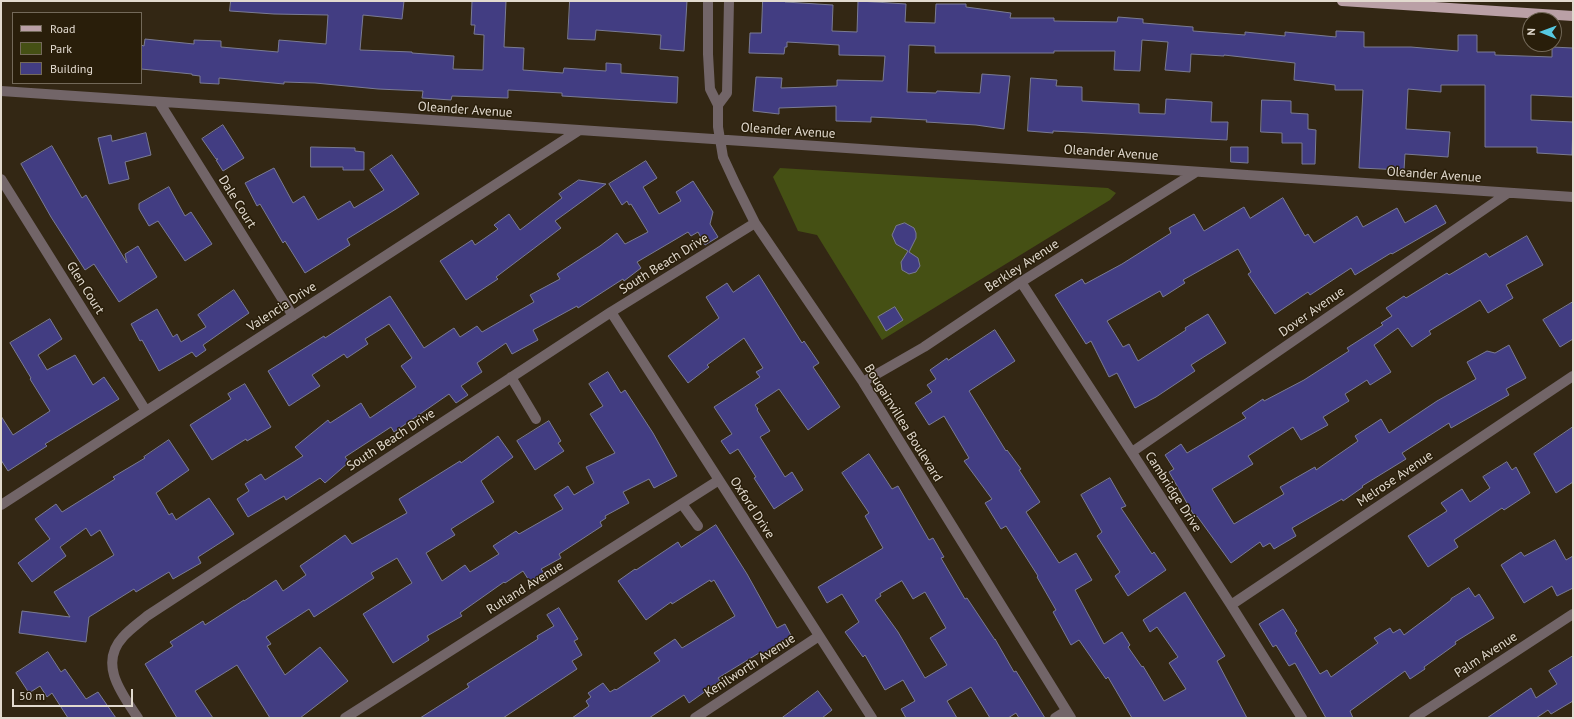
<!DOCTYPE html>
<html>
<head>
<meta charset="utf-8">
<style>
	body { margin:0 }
	#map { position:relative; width:1574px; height:719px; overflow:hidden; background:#332714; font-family:"PT Sans",sans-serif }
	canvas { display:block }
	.frame { position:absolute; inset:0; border:2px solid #e2dacf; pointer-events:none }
	.legend { position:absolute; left:12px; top:12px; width:130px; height:72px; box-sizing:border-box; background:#291e0a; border:1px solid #736959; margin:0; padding:5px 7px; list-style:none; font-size:12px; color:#e2dacf }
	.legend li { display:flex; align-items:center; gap:8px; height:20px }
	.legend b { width:20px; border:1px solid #736959 }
	.north { position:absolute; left:1522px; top:12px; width:40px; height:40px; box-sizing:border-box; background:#291e0a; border:1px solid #736959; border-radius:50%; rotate:271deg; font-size:11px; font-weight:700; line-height:16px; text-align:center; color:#e2dacf }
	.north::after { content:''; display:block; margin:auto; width:14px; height:18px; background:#56c9e1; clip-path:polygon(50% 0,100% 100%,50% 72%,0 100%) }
	.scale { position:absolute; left:12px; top:689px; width:121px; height:18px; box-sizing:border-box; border:2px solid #e2dacf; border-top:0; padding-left:5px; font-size:12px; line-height:14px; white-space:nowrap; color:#e2dacf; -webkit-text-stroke:3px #291e0a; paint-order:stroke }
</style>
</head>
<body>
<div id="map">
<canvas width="1574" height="719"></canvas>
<div class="frame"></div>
<ul class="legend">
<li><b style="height:5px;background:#baa0a6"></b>Road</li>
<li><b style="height:11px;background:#455014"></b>Park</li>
<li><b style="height:11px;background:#423d82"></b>Building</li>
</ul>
<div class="north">N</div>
<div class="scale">50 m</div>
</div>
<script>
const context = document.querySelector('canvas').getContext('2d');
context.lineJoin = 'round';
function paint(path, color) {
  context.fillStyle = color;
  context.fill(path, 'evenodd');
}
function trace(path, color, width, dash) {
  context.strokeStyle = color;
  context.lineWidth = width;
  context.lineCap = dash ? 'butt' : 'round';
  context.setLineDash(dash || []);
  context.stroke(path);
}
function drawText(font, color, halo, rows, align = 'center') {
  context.font = font + ' "PT Sans",sans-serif';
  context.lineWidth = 3;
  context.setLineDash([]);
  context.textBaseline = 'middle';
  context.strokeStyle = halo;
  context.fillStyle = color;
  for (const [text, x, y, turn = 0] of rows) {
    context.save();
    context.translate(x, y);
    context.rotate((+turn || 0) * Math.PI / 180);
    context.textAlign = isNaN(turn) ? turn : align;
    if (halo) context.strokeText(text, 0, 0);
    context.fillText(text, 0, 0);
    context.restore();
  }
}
paint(new Path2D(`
	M780 168 1108 188 1116 193 1110 200 882 340 817 235 798 231 773 177Z`), '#455014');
const building = new Path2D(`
	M231 1H404L402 19 363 15 360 50 412 52V53L454 56 453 69 483 70 484 35 474 34 475 25H471L472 1H506L504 47 524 48 523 70 563 73 564 68 606 71V63L621 64V73L678 77 677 103 562 96V93L508 90V98L452 96 451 100 422 98 423 91 378 89 315 83 284 82V84L219 78V84L200 83V76L192 75V74L141 69V45L144 46 145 39 194 44V40L221 41V47L278 52 279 40 326 44 328 15 274 14 230 11Z
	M570 1H687L684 51 660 49 661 35 596 30 595 40 568 39Z
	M763 1H785V2L833 5 832 31 857 32 858 1H859L906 4 905 22 935 23 936 4H966V7L1011 13 1010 18H1054V21L1117 22 1118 17 1143 19V23L1193 27V31L1245 35V32L1285 36V32L1336 37V31L1364 32V47H1411L1458 51V35H1477V52H1495V55L1552 57V47L1573 48V97L1531 95V120L1573 122 1572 155 1537 153V147H1485V85H1441V92L1408 89 1406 129 1450 132 1448 157 1405 154 1404 170 1359 168 1363 90H1335V85L1294 80 1295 63 1224 55V56L1191 54 1190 72 1165 70 1168 42 1142 40 1140 71 1114 70 1115 51H1054V53H935V46L909 45 907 92 936 93 937 91 980 93 982 74 1010 76 1004 129 976 125 926 122 927 120 891 118 871 117V122L836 121V106L779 108V114L753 111 756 77 782 78 781 88 837 86V80L883 81 885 56 839 55V45L787 42V47H785L784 54 749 53 750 33H761Z
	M1031 78 1057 80 1056 86 1082 87V101L1139 104V113L1165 114 1166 99 1212 102 1211 122H1228L1227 140 1053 131V133L1028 131Z
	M1262 100 1291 101V113L1308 114V129L1316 130 1315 164H1302V143H1282V133L1261 132Z
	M223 125 244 158 223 171 216 160 218 159H216L202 139Z
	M146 133 151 155 125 162 129 179 109 184 98 138 111 135 112 141Z
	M52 146 82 198 86 195 127 263 125 254 138 246 157 277 119 302 94 264 85 270 51 217 21 164Z
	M311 147 355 148V151L364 152V170H343V167H311Z
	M1231 147H1248V163L1231 162Z
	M392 155 419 194 396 209 347 239 350 245 305 273 285 241 283 243 260 204 257 206 245 183 274 168 293 203 304 196 318 220 350 201 354 208 384 190 370 170Z
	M646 161 657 178 643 187 659 214 681 201 676 192 693 181 713 212 710 224 718 237 705 245 698 232 691 236 688 232 637 262 641 268 624 281 623 279 578 308 577 306 533 330 538 340 512 354 506 343 477 363 482 372 461 386 468 395 456 403 449 394 394 432 391 427 345 457 349 462 325 483 320 478 286 500 284 496 248 517 237 499 249 491 245 484 261 474 265 480 303 456 295 447 328 420 330 423 361 403 370 418 416 387 401 366 412 358 389 324 365 339 368 344 347 358 344 354 312 375 320 386 289 406 268 371 324 336 325 338 390 296 424 348 454 328 460 337 477 326 482 332 534 302 530 295 560 279 557 274 600 246 617 233 625 244 648 232 631 204 629 205 627 201 622 205 609 184Z
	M579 180 606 184 555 221 561 228 496 277 498 279 466 300 440 261 472 240 475 245 498 229 494 225 509 214 520 230 562 198 559 194Z
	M169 187 185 216 191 212 212 244 185 261 158 221 149 226 139 209V204Z
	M1283 198 1305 236 1308 234 1314 243 1357 216 1363 227 1397 208 1405 223 1436 205 1446 223 1392 254 1391 253 1355 275 1351 268 1310 295 1308 292 1275 314 1248 274 1251 272 1238 249 1183 280 1185 283 1163 297 1160 291 1107 321 1123 347 1129 344 1138 361 1186 330 1185 328 1208 314 1226 343 1191 365 1195 371 1156 397 1135 408 1117 373 1109 377 1091 341 1086 344 1055 295 1082 279 1085 284 1122 264 1171 233 1169 228 1194 214 1204 231 1244 207 1250 218Z
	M905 223 914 228 916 233V238L909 252 918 258 920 266 916 272 909 274 902 270 901 262 908 251 896 244 892 235 896 226Z
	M1527 236 1543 265 1506 285 1513 298 1488 313 1480 300 1429 331 1431 334 1412 347 1398 328 1374 345 1391 372 1370 385 1367 380 1345 394 1349 401 1323 417 1328 425 1301 440 1293 427 1248 456 1253 464 1212 489 1234 524 1284 494 1280 487 1315 467 1316 470 1358 441 1355 436 1381 419 1389 433 1437 401 1476 379 1467 362 1487 351 1495 353 1509 345 1526 378 1506 389 1509 395 1451 428 1449 423 1402 453 1406 459 1362 486 1363 487 1343 501 1342 499 1292 528 1296 536 1274 549 1270 543 1263 547 1260 542 1231 563 1197 516 1195 517 1169 472 1174 469 1165 455 1181 444 1187 453 1246 418 1242 413 1263 399 1264 401 1304 380 1349 351 1347 348 1383 325 1381 323 1392 316 1386 308 1404 296 1406 298 1447 273 1449 275 1486 253 1489 257Z
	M759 275 802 343 804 341 819 363 813 367 840 407 808 430 779 389 755 405 758 409 757 410 770 431 760 437 785 477 792 472 803 490 774 509 754 478 756 477 738 449 730 454 721 441 732 434 714 407 760 377 756 372 763 368 744 338 707 365 709 367 688 383 668 356 719 318 706 297 727 283 733 292Z
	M234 290 249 313 203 345 206 350 196 357 192 352 159 371 142 340 140 341 131 324 157 309 173 337 177 334 181 342 206 327 198 315Z
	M1573 302V339L1560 347 1543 320Z
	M895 307 903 320 886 331 878 317Z
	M50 319 62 339 38 355 47 370 75 355 93 385 104 377 119 399 45 444 47 446 8 471 1 460V416L13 435 50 411 30 379 31 378 10 343Z
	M995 330 1015 361 969 391 1006 451 1007 450 1021 469 1019 470 1040 502 1026 512 1059 563 1076 553 1092 580 1075 590 1104 644 1122 632 1130 645 1128 647 1142 667 1143 666 1164 701 1186 689 1169 663 1178 657 1157 627 1150 632 1143 620 1185 592 1225 656 1217 661 1247 718H1132L1108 677 1106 679 1079 640 1071 645 1053 612 1056 610 1037 577 1038 576 1006 526 1001 529 985 503 992 499 964 461 969 458 944 416 929 425 915 403 932 392 927 385 936 379 930 370 947 358 948 360Z
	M608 372 621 393 625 390 653 433 677 476 654 488 649 479 623 492 629 503 605 516 606 518 600 522 602 526 559 554 561 558 541 569 544 573 530 582 523 571 505 583 504 582 460 613 462 616 427 636 429 640 393 663 363 614 412 583 397 558 371 573 374 578 314 617 309 609 266 637 271 644 267 646 285 675 320 647 348 681 300 718H270L237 665 195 691 213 718H177L145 664 173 646 170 642 203 621 205 625 244 600V601L276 580 283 591 306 575 300 566 345 535 352 544 407 513 399 499 460 461 461 463 498 436 513 457 481 481 494 502 451 529 455 535 426 553 442 581 465 565 470 572 499 554 493 546 516 531 519 534 563 509 554 495 568 486 574 495 594 483 586 467 615 453 590 414 603 406 589 384Z
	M245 384 271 427 247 441 246 439 212 460 190 425 231 399 228 394Z
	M549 421 561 441 558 443 564 451 535 470 517 441Z
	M1573 427V482L1556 493 1534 454Z
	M169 440 189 470 156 493 169 515 172 513 176 520 209 498 234 534 198 557 201 563 173 579 169 572 136 592 134 589 89 617 86 642 19 633 22 611 70 617 54 592 114 555 100 530 91 536 86 528 60 547 66 556 32 582 18 563 50 539 35 519 56 504 62 512 115 479 113 477 145 458 144 457Z
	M869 454 892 489 898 486 929 540 933 538 944 557 941 558 965 599 967 598 995 640V639L1014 672 1016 671 1045 718H1019L1016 713 1008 718H990L971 687 947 701 957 718H906L901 709 915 701 903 680 885 690 865 655 863 657 845 632 859 622 842 594 827 603 818 587 883 548 865 516 869 513 842 473ZM902 581 913 599 925 592 946 628 930 638 947 665 925 678 898 632 875 600 881 596 880 594Z
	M1507 462 1512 470 1516 467 1530 493 1504 510 1502 508 1454 540 1458 547 1428 567 1408 536 1447 511 1441 503 1462 489 1470 502 1490 488 1483 477Z
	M1110 478 1126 506 1121 508 1152 554 1154 552 1166 570 1128 596 1115 576 1120 572 1097 536 1102 532 1081 495Z
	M716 525 747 574 777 628 785 624 793 639 761 656 759 653 718 678 720 681 689 703 684 695 649 718H572L589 706 586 701 591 697 588 693 603 683 610 692 615 689 616 690 660 661 654 653 675 639 682 648 735 616 714 580 711 582 710 580 672 604 671 602 646 620 618 581 635 569 636 570 678 542 681 547Z
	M1555 540 1566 560 1573 556V588L1557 596 1552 586 1524 603 1501 565 1521 552 1524 556Z
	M1469 588 1475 597 1479 594 1494 618 1455 642 1456 644 1424 667 1425 669 1410 679 1405 671 1350 711 1353 718H1326L1295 663 1289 666 1276 645 1273 647 1259 624 1283 609 1297 631 1295 633 1320 674 1327 670 1331 677 1378 643 1374 638 1390 628 1393 633 1400 629 1404 635 1451 600V599Z
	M559 608 578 639 574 641 582 655 572 661 577 669 503 718H420L469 687 467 684 538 639 537 636 554 626 547 615Z
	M48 652 61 672 65 669 86 699 98 692 116 718H68L52 693 47 697 40 686 29 693 16 673Z
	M1573 656V701L1551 714 1548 710 1536 718H1487L1531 688 1536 698 1557 684 1549 671Z
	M818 691 832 710 822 718H782Z`);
paint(building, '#423d82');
trace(building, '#7a7b93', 1);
trace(new Path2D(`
	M708 1V54L710 89 718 105V127L723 157 735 183 755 223 863 382 1071 718
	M1 91 1573 197
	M159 102 293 316
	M718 105 727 93 729 1
	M1 179 146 411
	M1021 282 1231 605 1302 718
	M611 312 872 718
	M511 377 536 419
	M863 382 924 347 1021 282 1196 172
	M1132 452 1508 193
	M682 504 698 526
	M1 505 578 131
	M1231 605 1573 376
	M138 718C122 694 98 664 123 637 130 629 139 623 147 616L611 312 755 223
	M345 718 719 480
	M695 718 819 636
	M1055 718 1066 711
	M1414 718 1573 614`), '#726568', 10);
trace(new Path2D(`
	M1342 1 1573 16`), '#baa0a6', 10);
drawText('13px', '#e2dacf', '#291e0a', [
	["Oleander Avenue",465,110,4],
	["Oleander Avenue",788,131,4],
	["Oleander Avenue",1111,153,4],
	["Oleander Avenue",1434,175,4],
	["Dale Court",237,202,58],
	["South Beach Drive",664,264,-32],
	["Berkley Avenue",1022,266,-33],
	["Glen Court",85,288,58],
	["Valencia Drive",282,307,-33],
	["Dover Avenue",1312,312,-35],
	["Bougainvillea Boulevard",903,423,58],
	["South Beach Drive",391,440,-33],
	["Melrose Avenue",1395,479,-34],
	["Cambridge Drive",1173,492,57],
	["Oxford Drive",752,508,57],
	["Rutland Avenue",525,588,-32],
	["Palm Avenue",1486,655,-33],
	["Kenilworth Avenue",750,666,-33]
]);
</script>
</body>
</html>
